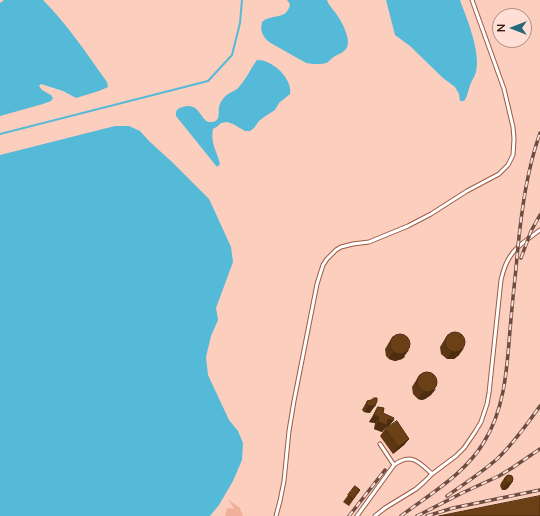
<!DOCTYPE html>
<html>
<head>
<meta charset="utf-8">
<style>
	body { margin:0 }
	#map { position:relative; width:540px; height:516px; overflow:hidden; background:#fccebe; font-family:Lato,sans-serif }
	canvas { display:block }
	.north { position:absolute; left:492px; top:8px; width:40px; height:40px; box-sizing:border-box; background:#ffdfd5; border:1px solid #ab8d83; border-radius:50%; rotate:270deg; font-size:11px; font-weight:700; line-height:16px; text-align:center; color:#2c1208 }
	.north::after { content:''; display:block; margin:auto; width:14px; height:18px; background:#27697c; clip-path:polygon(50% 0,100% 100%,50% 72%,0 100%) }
</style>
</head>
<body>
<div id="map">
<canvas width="540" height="516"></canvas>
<div class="north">N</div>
</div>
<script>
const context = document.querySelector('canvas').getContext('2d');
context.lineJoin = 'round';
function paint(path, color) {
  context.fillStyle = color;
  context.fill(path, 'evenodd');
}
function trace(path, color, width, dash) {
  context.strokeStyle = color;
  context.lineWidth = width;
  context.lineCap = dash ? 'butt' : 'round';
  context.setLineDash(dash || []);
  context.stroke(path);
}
paint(new Path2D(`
	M228 499 240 508 243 516H225L227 508 234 509Z`), '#f1b099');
paint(new Path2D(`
	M4 0H43C67 24 87 54 107 82L108 87 99 91 76 98 63 91 41 84 39 86 42 90 51 95 53 98 51 101 43 104 0 116V3Z
	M287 0H327C329 6 334 10 337 15 342 22 351 39 347 47 345 52 339 54 335 56 332 58 330 60 328 62 324 65 311 64 306 63L269 42C262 36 260 30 262 22 272 13 287 21 290 4Z
	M386 0H460C467 19 481 52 476 72 475 76 472 80 471 83 468 89 468 96 464 101H460L459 94 455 87 443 78 410 46 395 35Z
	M257 60C272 59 293 79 290 94L279 103 275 110 264 117 259 121 254 128 250 131H245L233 124 227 122 221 123 218 126 213 129C210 143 217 151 220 164L217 167 180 121 176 116V112C177 109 179 108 183 107 201 101 200 124 212 122 221 121 218 113 219 107 220 102 225 95 230 93 233 91 235 91 238 88 246 80 250 69 257 60Z
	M115 126H129L140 131 149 141 172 162 209 199 216 214 231 247 233 262 216 308 218 320 211 336 206 357 208 375 229 420 238 431 243 443 242 460 233 481 219 505 210 516H0V155Z`), '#55bad7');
trace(new Path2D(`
	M0 134 208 81 232 55 240 23 242 0`), '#55bad7', 2);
const service = new Path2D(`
	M380 444 394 465
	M276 516 280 501 284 481 289 431 294 401 317 284 323 265 327 259 336 250 341 247 353 244 369 242 408 226 431 214 467 191 499 174 508 165 513 155 514 139 513 127 504 89 472 0
	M357 516 394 465C411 452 419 462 432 474
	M375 516 385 508 416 489 424 482 432 474 456 456 464 448 475 432 481 422 487 404 489 393 501 280C507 252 518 246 540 230`);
trace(service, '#9d5a43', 5);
trace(service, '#fff', 3);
const rail = new Path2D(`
	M521 258 531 231 540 215
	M447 496C464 484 481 473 497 459 514 443 527 424 540 406
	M349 516 385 470
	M401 516C430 494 465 474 484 442 507 405 507 361 511 319 513 295 516 271 518 246 522 208 527 170 540 133
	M417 516 462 493 499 476 512 468 540 449
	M427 516 453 508 540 490`);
trace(rail, '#6d4d41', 3.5);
trace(rail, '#ffdfd5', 2, [6]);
paint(new Path2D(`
	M448 334 459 355 454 359H447L441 354 440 347Z
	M393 336 405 357 402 359 395 361 389 359 386 356 385 349Z
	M420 374 431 395 425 399 422 400 418 399 413 394 412 387Z
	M367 401 370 413 364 412 362 410 363 408Z
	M378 407 383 413 393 421 388 427H386L382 432 374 429 375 423 369 422Z
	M385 429 409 439 404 445 393 454 380 436Z
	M505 477 513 481 508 488 505 490H502L500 486 501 483Z
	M355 486 360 490 349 506 343 502Z`), '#5d3714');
paint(new Path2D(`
	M464 348 459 355 454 359H447L451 352Z
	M409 350 402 359 395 361 389 359 393 352Z
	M436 389 431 395 425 399 422 400 418 399 423 392Z
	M368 406H375L370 413 364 412Z
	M374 415 379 417 375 423 369 422Z
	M388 419 393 421 388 427H386L382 432 374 429 378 422Z
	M409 439 404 445 393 454 398 447Z
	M513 481 508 488 505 490H502L507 483Z`), '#4c2d10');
const building = new Path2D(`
	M445 342a10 10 0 1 1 20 0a10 10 0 1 1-20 0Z
	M390 344a10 10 0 1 1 20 0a10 10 0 1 1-20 0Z
	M417 382a10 10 0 1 1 20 0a10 10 0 1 1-20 0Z
	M374 398H377V401L375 406H368L367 404V401L371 400Z
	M378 407 384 408 383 413 394 418 393 421 388 419 387 425 378 422 379 417 374 415Z
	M397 421 409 439 398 447 385 429Z
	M505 479a4 4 0 1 1 8 0a4 4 0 1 1-8 0Z
	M355 486 360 490 353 499 348 495Z
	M540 496V516H439Z`);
paint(building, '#6c4017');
trace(building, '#4c2d10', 1);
</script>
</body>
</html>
